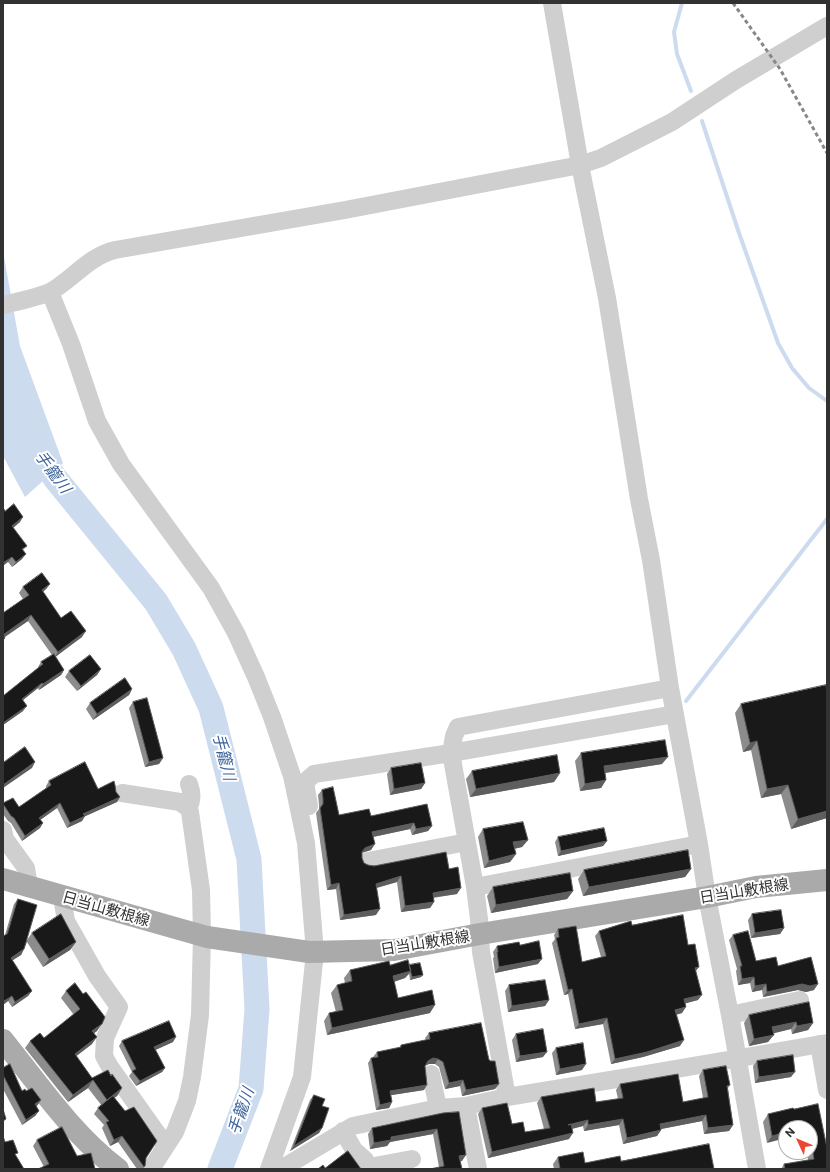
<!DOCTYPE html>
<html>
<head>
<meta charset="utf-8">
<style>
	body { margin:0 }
	#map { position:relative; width:830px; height:1172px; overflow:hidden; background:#fff; font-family:Commissioner,sans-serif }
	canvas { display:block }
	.frame { position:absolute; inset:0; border:4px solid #323232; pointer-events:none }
	.north { position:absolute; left:778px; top:1120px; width:40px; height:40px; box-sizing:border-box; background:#fff; border:1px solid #adadad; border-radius:50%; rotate:314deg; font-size:11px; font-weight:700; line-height:16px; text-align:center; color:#323232 }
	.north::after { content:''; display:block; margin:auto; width:14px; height:18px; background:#ed4631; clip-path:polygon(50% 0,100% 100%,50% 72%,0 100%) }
</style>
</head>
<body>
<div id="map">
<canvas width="830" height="1172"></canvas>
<div class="frame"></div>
<div class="north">N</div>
</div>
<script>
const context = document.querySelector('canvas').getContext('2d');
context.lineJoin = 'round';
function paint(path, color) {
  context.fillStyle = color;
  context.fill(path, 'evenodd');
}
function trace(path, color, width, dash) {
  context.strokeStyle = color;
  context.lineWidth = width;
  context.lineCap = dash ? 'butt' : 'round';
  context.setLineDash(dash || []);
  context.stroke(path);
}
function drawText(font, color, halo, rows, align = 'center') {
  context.font = font + ' Commissioner,"Noto Sans JP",sans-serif';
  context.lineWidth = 4;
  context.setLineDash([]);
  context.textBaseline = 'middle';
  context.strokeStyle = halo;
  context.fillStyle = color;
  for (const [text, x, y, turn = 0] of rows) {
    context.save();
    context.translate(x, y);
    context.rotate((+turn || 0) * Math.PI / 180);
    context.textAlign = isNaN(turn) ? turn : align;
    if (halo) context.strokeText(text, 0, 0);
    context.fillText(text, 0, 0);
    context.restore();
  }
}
paint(new Path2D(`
	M3 251 20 346 63 463 25 497 3 456Z`), '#cddbef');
trace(new Path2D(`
	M682 3 674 32 677 54 691 91
	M702 121 739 233 778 343 792 368 809 388 827 401
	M686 701 827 519`), '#cddbef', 4);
trace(new Path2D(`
	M3 403 55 478 156 602 184 649 211 708 249 859 257 1009 251 1089 220 1169`), '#cddbef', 25);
trace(new Path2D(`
	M552 3 580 165 607 298 639 499 651 560 670 688 699 844 707 897 730 1015 757 1169
	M50 292 71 344 97 421 121 464 211 588 236 633 256 677 272 717 292 776 306 843 315 952 302 1077 269 1169
	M3 305C16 302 39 297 50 292 73 279 89 256 115 250L345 210 580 165 601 158 672 122 736 80 827 26
	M122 793 180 802 188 808 190 812 201 890 202 936 200 1015 192 1077 187 1101 175 1132 151 1169
	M309 806 305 782 314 774 451 753 675 714
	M188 808C193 800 192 792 189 784
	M3 830 5 839 26 868 29 886
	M368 861 467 842
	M475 887 699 844
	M62 897 66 921 97 976 119 1007 105 1038 104 1056 110 1067 166 1146
	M730 1015 800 1000
	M819 1044 827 1090
	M431 1074 438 1108
	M507 1097 481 952 479 919 475 887 451 753 454 736 458 727 670 688
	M466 1106 478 1169
	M343 1131 354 1150 365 1160 370 1169
	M369 1167 412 1159
	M281 1169 353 1126 438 1108 466 1106 507 1097 641 1075 827 1043`), '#cfcfcf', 18);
trace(new Path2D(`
	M3 879 207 937 309 952 394 950 480 934 707 897 756 887 827 880
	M3 1040C39 1085 72 1134 118 1169`), '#aaa', 22);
trace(new Path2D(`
	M733 3 780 69 827 153`), '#878787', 3, [4, 3]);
paint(new Path2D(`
	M5 511 20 522 13 528 27 546 23 550 22 559 12 567 8 562Z
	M50 584 46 589 43 592 61 618 82 637 55 656 64 670 61 675 39 690 38 688 23 700V711L3 725V696L38 668V667L41 662 52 655 28 621 5 637V638L3 641V613L23 599 19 593 23 587Z
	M101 669 97 675 77 691 65 677 69 671Z
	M132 689 129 695 93 720 86 709 90 703Z
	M133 702 163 758 159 764 145 767 129 708Z
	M741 704 827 818 791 829 781 794 761 798 751 750 743 752 735 713Z
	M581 753 662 764 605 773 606 780 601 788 580 791 575 761Z
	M391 768 425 783 421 789 390 795 387 774Z
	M472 771 560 773 554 782 470 797 466 779Z
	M49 781 116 792 120 797 117 802 85 816 82 821 67 828 57 808 40 820 43 823 40 828 22 841 11 823 8 821 3 814V803L19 807 46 788V786Z
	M322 790 339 815 371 816 432 826 428 831 412 835 410 829 373 837 371 850 362 853V858L364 863 368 865 449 869 457 894 433 898 434 902 430 908 401 912 397 882 377 888 376 915 340 920 336 889 327 890 316 813 319 809V805L318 795Z
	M483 829 528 840 522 847 514 849 516 854 510 862 484 868 478 837Z
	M558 837 607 841 603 846 558 856 555 842Z
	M691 869 685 877 583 896 578 879 584 870Z
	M493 887 573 891 567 899 491 913 487 896Z
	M18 899 27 940 32 933 76 942 70 950 43 967 27 942 24 949 21 955 12 960 32 991 28 996 12 1007 8 1001 3 1005V936L5 935 14 904Z
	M752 914 784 928 780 934 751 938 748 920Z
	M632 925 688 945 696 971 698 1000 685 1003 682 1013 676 1015 680 1046 643 1057 611 1064 603 1024 575 1029 568 994 564 995 552 943 555 939 554 935 558 929 582 962 601 957 595 936 599 931Z
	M733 935 756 961 778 966 814 990 806 992 798 990 763 997 762 990 752 992 750 983 738 985 736 971 737 969 729 940Z
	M497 946 538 964 495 973 493 958 494 957 493 952Z
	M390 965H409L423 975 421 977 410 980 409 974 405 978 394 982 398 998 430 1013 327 1035 324 1021 329 1013 336 1012 331 993 337 985 345 983 344 978 350 970Z
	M509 985 549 1000 545 1006 508 1012 505 991Z
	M66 991 97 1031 94 1033 92 1044 76 1056 92 1078 111 1076 122 1088 117 1096 114 1098 146 1158 145 1166 143 1169H137L118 1142 110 1146 102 1128 104 1125 94 1114 98 1108 102 1106 88 1088 68 1102 25 1048 30 1041 44 1038 74 1015 61 998Z
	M749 1015 813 1023 808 1030 792 1034 791 1029 773 1033 768 1042 749 1046 744 1023Z
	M429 1033 489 1060 499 1084 495 1089 462 1096 460 1086 445 1089 439 1067 435 1064H429L425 1066 424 1090 391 1095 392 1102 389 1108 376 1110 368 1063 371 1058H373V1057L377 1052 399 1048 401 1045 426 1040 425 1038Z
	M516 1034 543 1057 516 1062 512 1040Z
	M122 1041 173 1042 155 1050 165 1068 162 1072 136 1086 129 1076 132 1072 119 1046Z
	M556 1048 582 1070 556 1075 552 1053Z
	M757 1061 791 1077 755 1083 753 1066Z
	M3 1068 22 1091 36 1106 39 1111 35 1116 22 1125 3 1089Z
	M703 1070 730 1085 728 1088 733 1125 729 1131 704 1134 702 1121 661 1129V1130L657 1136 623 1144 619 1125 584 1131 583 1126 572 1129 569 1139 488 1158 478 1114 482 1108 512 1124 525 1132 544 1129 537 1103 541 1097 596 1102 618 1099 616 1090 620 1084 683 1102 703 1098 699 1076Z
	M314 1095 322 1106V1128L319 1133 290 1151 310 1100Z
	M818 1104 827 1169H781L784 1164 808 1160 807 1152H810V1128H786L767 1143 763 1122 768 1114Z
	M443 1113 462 1161H460L462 1169 439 1167 433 1134 390 1142 387 1146 370 1149 368 1134 372 1128Z
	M37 1140 77 1156 44 1167 33 1146Z
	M558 1157 585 1163 621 1161 714 1169H554L553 1164Z`), '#8c8c8c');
paint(new Path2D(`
	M23 517 20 522 8 532 12 526Z
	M26 554 22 559 12 567 16 562Z
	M12 557 8 562 3 566V563Z
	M50 584 46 589 38 596 42 590Z
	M31 615 28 621 3 638V635Z
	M86 631 82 637 54 658 58 652Z
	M101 669 97 675 77 691 81 686Z
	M64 670 61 675 39 690 43 684Z
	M42 683 38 688 18 704 22 699Z
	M132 689 129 695 93 720 97 714Z
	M27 706 23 711 3 725V723Z
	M757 741 751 750 743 752 750 743Z
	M668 757 662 764 598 774 604 766Z
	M163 758 159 764 145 767 149 762Z
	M35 762 32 768 3 788V785Z
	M560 773 554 782 470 797 476 789Z
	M606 780 601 788 580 791 585 784Z
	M425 783 421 789 390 795 394 789Z
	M788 785 781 794 761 798 767 789Z
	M120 797 117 802 79 819 83 814Z
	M60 803 57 808 36 823 39 818Z
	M827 811V818L791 829 798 819Z
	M85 816 82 821 67 828 70 823Z
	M43 823 40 828 22 841 25 836Z
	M414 823 410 829 368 838 372 832Z
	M432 826 428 831 412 835 416 829Z
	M528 840 522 847 508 850 513 842Z
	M607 841 603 846 558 856 561 851Z
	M375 844 371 850 361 853 365 848Z
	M516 854 510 862 484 868 489 861Z
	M691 869 685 877 583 896 589 887Z
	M401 876 397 882 372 889 376 884Z
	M339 883 336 889 327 890 331 885Z
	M461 888 457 894 429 898 433 893Z
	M573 891 567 899 491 913 496 905Z
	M434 902 430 908 401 912 405 906Z
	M380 909 376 915 340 920 344 915Z
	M784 928 780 934 751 938 755 933Z
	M76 942 70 950 43 967 49 959Z
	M24 949 21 955 7 964 11 958Z
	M542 959 538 964 495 973 499 967Z
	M699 967 695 972V968Z
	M411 971 405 978 387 984 393 976Z
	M423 975 421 977 410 980 412 977Z
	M754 977 750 983 738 985 742 979Z
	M766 984 762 990 752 992 755 986Z
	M802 984H818L814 990 806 992 798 990 763 997 767 992Z
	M572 989 568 994 564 995 568 990Z
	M32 991 28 996 12 1007 15 1002Z
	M702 995 698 1000 680 1005 684 999Z
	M12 996 8 1001 3 1005V1003L4 1001Z
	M549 1000 545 1006 508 1012 512 1006Z
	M435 1005 430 1013 327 1035 332 1028Z
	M686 1007 682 1013 671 1016 675 1010Z
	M607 1018 603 1024 575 1029 579 1024Z
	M796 1022 791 1029 767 1035 772 1027Z
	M813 1023 808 1030 792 1034 797 1026Z
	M102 1024 97 1031 88 1038 92 1031Z
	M774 1035 768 1042 749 1046 754 1039Z
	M97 1037 92 1044 70 1061 75 1054Z
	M176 1037 173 1042 151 1052 154 1047Z
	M684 1040 680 1046 643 1057 611 1064 615 1059Z
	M547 1052 543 1057 516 1062 520 1056Z
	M433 1058 438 1059 435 1064H429L424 1066 428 1061Z
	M586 1064 582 1070 556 1075 560 1069Z
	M165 1068 162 1072 136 1086 140 1081Z
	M795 1072 791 1077 755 1083 759 1077Z
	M93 1080 88 1088 68 1102 73 1095Z
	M463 1080 460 1086 445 1089 449 1083Z
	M499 1084 495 1089 462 1096 466 1090Z
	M427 1085 424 1090 386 1096 390 1091Z
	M122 1088 117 1096 102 1107 107 1100Z
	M41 1100 37 1106 31 1110 35 1104Z
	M392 1102 389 1108 376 1110 380 1105Z
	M39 1111 35 1116 22 1125 26 1120Z
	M706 1115 702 1121 656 1130 660 1124Z
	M623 1119 619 1125 584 1131 588 1125Z
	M588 1120 583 1126 563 1131 568 1125Z
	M733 1125 729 1131 704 1134 708 1128Z
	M322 1128 319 1133 290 1151 294 1146Z
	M437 1129 433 1134 390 1142 387 1146 370 1149 374 1143 391 1137Z
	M661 1130 657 1136 623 1144 627 1138Z
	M786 1132V1138L767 1143 772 1136Z
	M573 1133 569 1139 488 1158 492 1152Z
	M122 1136 118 1142 110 1146 114 1140Z
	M466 1155 462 1161 455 1162 459 1156Z`), '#5e5e5e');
const building = new Path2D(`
	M14 504 23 517 12 526 27 546 22 549 26 554 16 562 12 557 3 563V510L4 509 5 511Z
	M42 573 50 584 42 590 61 618 71 611 86 631 58 652 31 615 3 635 5 638 3 639V613L29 595 23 587Z
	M54 654 64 670 43 684 42 683 22 699 27 706 3 723V696L43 664 41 662Z
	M90 655 101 669 81 686 69 671Z
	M125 678 132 689 97 714 90 703Z
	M826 685 827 692V811L798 819 788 785 767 789 757 741 750 743 741 704Z
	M147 698 163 758 149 762 133 702Z
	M665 740 668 757 604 766 606 780 585 784 581 753Z
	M25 747 35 762 3 785V763Z
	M557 755 560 773 476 789 472 771Z
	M85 762 98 789 114 781 115 785 116 792 120 797 83 814 85 816 70 823 60 803 39 818 43 823 25 836 14 818 11 816 3 804V803L13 798 19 807 51 785 49 781Z
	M421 763 425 783 394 789 391 768Z
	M333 787 339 815 369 809 371 816 427 804 432 826 416 829 414 823 372 832 375 844 365 848 362 852V858L364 863 368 865 374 866 446 852 449 869 458 867 461 888 433 893 434 902 405 906 401 876 376 884 380 909 344 915 339 883 331 885 320 808 323 804V799L322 790Z
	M523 822 528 840 513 842 516 854 489 861 483 829Z
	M604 828 607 841 561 851 558 837Z
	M688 850 691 869 589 887 584 870Z
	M570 873 573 891 496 905 493 887Z
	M18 899 37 905 24 949 11 958 32 991 15 1002 12 996 4 1001 3 1000V936L7 934Z
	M781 910 784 928 755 933 752 914Z
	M61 914 76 942 49 959 32 933Z
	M683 915 688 945 695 944 699 967 695 968 702 995 684 999 686 1007 675 1010 684 1040 647 1052 615 1059 607 1018 579 1024 572 989 568 990 556 938 559 937 558 929 576 926 582 962 606 956 599 931 631 921 632 925Z
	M748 931 756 961 776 957 778 966 811 957 818 984 810 986 802 984 767 992 766 984 755 986 754 977 742 979 740 966H742L733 935Z
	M539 941 542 959 499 967 497 952H498L497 946 519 942 520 945Z
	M408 960 411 971 393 976 398 998 432 990 435 1005 332 1028 329 1013 343 1010 337 985 352 981 350 970 389 961 390 965Z
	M420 963 423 975 412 977 409 965Z
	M545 980 549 1000 512 1006 509 985Z
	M75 983 83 994 86 992 105 1017 102 1024 92 1031 97 1037 75 1054 92 1078 108 1070 111 1076 112 1074 122 1088 107 1100 93 1080 73 1095 30 1041 40 1033 44 1038 80 1009 66 991Z
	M809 1002 813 1023 797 1026 796 1022 772 1027 774 1035 754 1039 749 1015Z
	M169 1021 176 1037 154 1047 165 1068 140 1081 132 1071 136 1069 122 1041Z
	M481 1023 489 1060H490V1061H495L499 1084 466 1090 463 1080 449 1083 443 1062 438 1059 433 1058 428 1061 425 1066 427 1085 390 1091 392 1102 380 1105 371 1058 378 1057 377 1052 401 1047V1045L430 1039 429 1033Z
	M543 1029 547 1052 520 1056 516 1034Z
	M583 1043 586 1064 560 1069 556 1048Z
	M793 1055 795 1072 759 1077 757 1061Z
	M10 1064 22 1091 25 1089 26 1091 32 1088 41 1100 35 1104 39 1111 26 1120 3 1075V1068Z
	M726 1066 730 1085 727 1086 733 1125 708 1128 706 1115 660 1124 661 1130 627 1138 623 1119 588 1125V1120L568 1125 571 1124 573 1133 492 1152 482 1108 507 1103 512 1124 523 1122 525 1132 550 1128 541 1097 594 1088 596 1102 623 1098 620 1084 678 1074 683 1102 708 1097 703 1070Z
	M314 1095 325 1099 322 1106 329 1108 322 1128 294 1146Z
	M113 1096 125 1111 134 1107 157 1141 146 1158 145 1166 144 1167 122 1136 114 1140 106 1122 109 1121 98 1108Z
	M818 1104 827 1148V1169H785L784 1164 814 1159 810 1136V1128H808V1127L804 1128H786V1132L772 1136 768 1114 793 1108 794 1109Z
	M3 1109 6 1119 3 1121Z
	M459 1112 466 1155 459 1156 462 1169H430L444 1166 437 1129 391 1137V1140L374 1143 372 1128 443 1113Z
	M62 1127 77 1156 91 1153 95 1169H38L49 1164 37 1140Z
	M3 1136 5 1142 13 1140 18 1153 15 1154 24 1169H3Z
	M709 1144 714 1169H560L558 1157 583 1152 585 1163 620 1156 621 1161Z
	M348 1151 361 1169H318L323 1165 325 1168Z`);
paint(building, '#191919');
trace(building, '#5e5e5e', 1);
drawText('15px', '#323232', '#fff', [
	["日当山敷根線",744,891,-9],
	["日当山敷根線",106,909,16],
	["日当山敷根線",425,943,-9]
]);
drawText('italic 16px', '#3b6399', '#fff', [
	["手籠川",53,472,54],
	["手籠川",224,757,76],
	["手籠川",241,1111,-71]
]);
</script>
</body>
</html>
